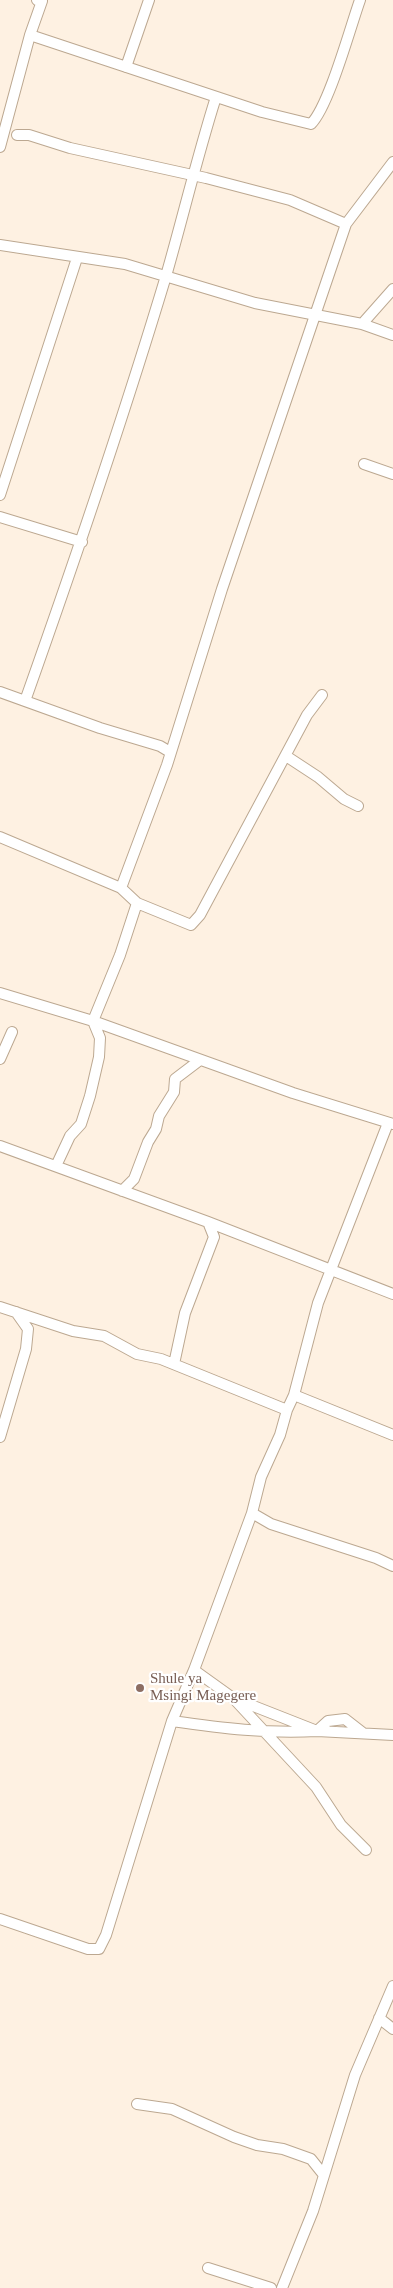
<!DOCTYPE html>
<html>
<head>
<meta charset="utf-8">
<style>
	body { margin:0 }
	canvas { display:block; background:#fef1e2 }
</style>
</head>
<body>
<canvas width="393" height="2288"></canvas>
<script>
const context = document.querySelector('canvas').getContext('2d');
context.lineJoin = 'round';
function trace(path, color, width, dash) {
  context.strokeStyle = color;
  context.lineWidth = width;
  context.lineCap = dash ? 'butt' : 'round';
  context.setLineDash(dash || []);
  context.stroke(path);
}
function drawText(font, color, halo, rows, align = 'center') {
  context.font = font + ' "Times New Roman",serif';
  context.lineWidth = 4.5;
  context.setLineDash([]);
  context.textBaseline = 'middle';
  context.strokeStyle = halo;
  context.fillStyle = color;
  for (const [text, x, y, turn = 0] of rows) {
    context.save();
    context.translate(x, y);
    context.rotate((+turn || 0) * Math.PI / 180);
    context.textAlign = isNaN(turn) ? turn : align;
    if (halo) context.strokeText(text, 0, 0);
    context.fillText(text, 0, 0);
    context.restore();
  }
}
const street = new Path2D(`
	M30 35 262 112 311 124C329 106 350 28 360 0
	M126 67 149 0
	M17 135H29L70 148 206 178 290 200 346 224
	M0 147 30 35 42 1 37 0
	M0 245 125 264 255 303 362 324 393 335
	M362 324 393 289
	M364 464 393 474
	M0 495 77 258
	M0 517 82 542
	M0 692 100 728 160 746 170 752
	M25 701C75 560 123 419 166 276 183 217 197 157 216 97
	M286 756 318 777 344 799 358 806
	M0 837 121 888 137 903 191 925 200 915 307 715 322 695
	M121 888 167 765 222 589 346 224 393 162
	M0 993 93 1021 293 1093 393 1124
	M0 1059 12 1032
	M0 1146 208 1222 393 1294
	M56 1166 70 1136 81 1124 90 1096 99 1057 100 1038 93 1021 120 955 137 903
	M122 1191 134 1179 148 1142 156 1129 159 1116 174 1092 175 1079 200 1060
	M0 1307 73 1331 104 1336 137 1354 161 1359 287 1410 280 1435 261 1477 252 1513 271 1524 376 1558 393 1566
	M174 1364 185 1313 214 1237 208 1222
	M294 1395 393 1435
	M287 1410 294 1395 318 1303 388 1123
	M0 1437 26 1349 28 1329 16 1312
	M194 1670 233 1698 317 1731 393 1735
	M235 1700 316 1787 341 1825 366 1850
	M172 1721C221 1728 268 1734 317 1731L328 1721 345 1719 363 1733
	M0 1919 88 1949H99L106 1935 172 1721 194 1670 252 1513
	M379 2018 393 2029
	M137 2104 172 2109 234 2137 257 2145 283 2149 311 2159 323 2174
	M208 2268 271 2288
	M282 2288 313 2211 355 2075 393 1986`);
trace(street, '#bca891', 12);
trace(street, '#fff', 10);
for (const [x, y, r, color] of [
	[140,1688,5,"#8d6e63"]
]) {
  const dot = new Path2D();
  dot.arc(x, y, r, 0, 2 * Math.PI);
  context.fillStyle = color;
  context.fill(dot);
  trace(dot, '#fff', 2);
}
drawText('15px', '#785e54', '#fff', [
	["Shule ya",150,1679],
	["Msingi Magegere",150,1696]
], 'left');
</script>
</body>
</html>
